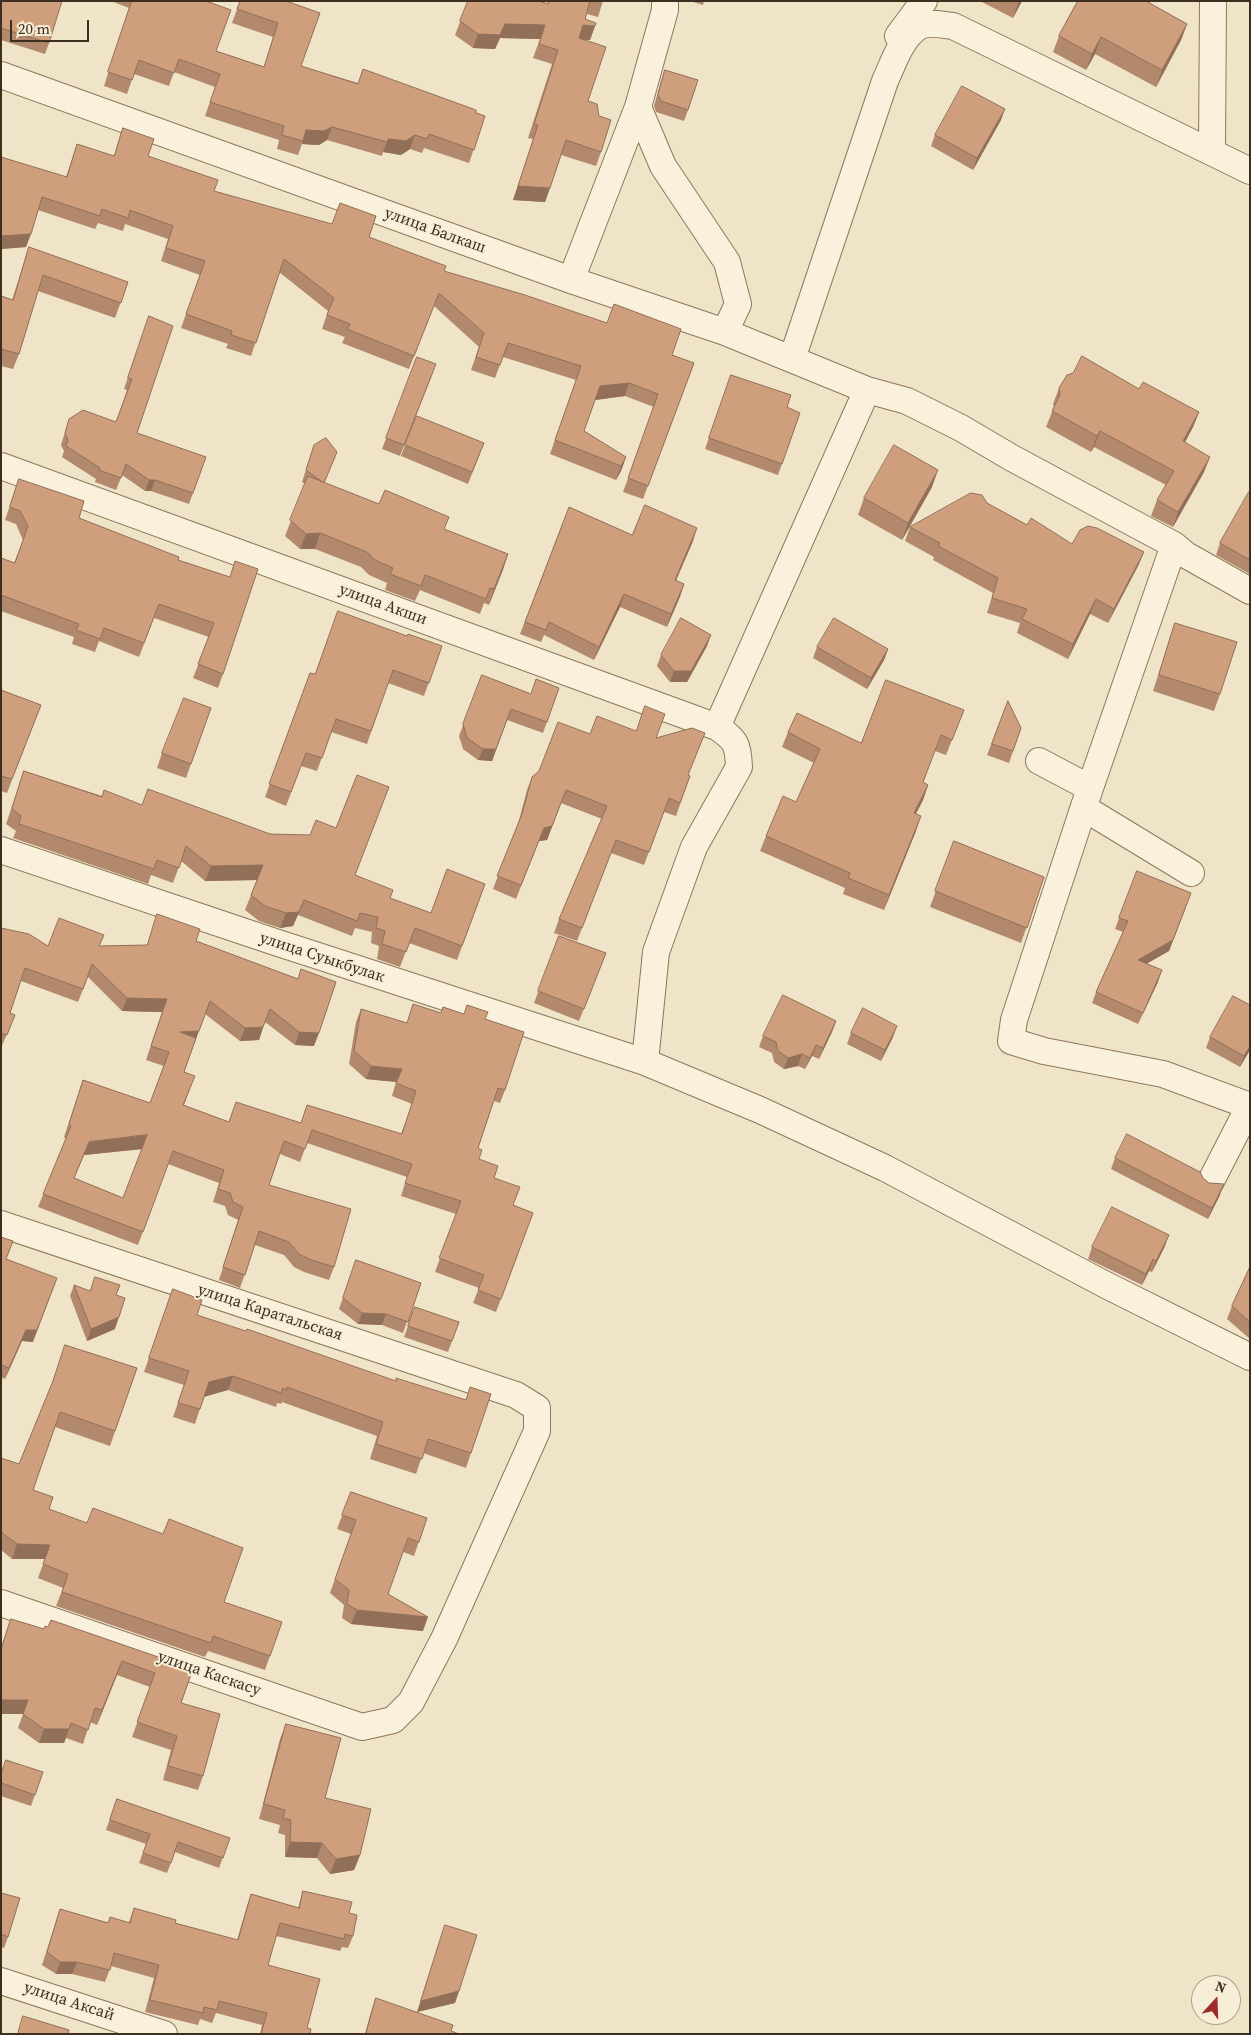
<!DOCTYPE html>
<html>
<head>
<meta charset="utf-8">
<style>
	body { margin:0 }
	#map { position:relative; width:1251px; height:2035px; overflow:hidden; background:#f0e4c8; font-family:"Source Serif 4",serif }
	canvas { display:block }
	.frame { position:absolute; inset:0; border:2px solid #3d2e20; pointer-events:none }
	.north { position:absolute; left:1191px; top:1975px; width:50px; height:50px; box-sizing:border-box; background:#f7eed8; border:1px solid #ada18e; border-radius:50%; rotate:20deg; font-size:14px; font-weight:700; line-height:20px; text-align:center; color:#3d2e20 }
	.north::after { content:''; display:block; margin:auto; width:18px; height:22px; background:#9e2a2b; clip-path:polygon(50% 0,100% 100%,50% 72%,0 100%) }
	.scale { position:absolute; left:10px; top:20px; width:79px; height:22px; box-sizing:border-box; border:2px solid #3d2e20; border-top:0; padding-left:6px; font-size:15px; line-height:18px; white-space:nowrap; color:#3d2e20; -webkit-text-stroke:4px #f7eed8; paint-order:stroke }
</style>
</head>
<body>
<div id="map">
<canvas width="1251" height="2035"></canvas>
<div class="frame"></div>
<div class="north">N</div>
<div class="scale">20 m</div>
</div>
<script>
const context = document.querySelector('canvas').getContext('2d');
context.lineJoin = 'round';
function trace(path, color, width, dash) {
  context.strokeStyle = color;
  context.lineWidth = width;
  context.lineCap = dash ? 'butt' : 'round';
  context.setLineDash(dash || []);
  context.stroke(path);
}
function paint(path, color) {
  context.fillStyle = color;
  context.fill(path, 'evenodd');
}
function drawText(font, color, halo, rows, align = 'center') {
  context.font = font + ' "Source Serif 4",serif';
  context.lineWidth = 4;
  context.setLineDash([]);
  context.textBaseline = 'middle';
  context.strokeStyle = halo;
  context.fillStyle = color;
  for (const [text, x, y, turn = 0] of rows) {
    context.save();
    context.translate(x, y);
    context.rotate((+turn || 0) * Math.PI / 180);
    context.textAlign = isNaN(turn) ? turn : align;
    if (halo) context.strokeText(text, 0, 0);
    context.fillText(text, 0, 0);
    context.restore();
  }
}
const minor = new Path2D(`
	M898 36 924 1
	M1 75 571 280 725 332 867 390 907 401 961 428 1012 458 1174 545 1186 555 1250 591
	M638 107 663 166 727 262 738 304 725 332
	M1212 151 1213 1
	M571 280 638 107 665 10V1
	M792 359 885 81C893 64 901 38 918 27 927 21 942 25 953 26L1250 171
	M1 466 717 727C736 740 738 744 739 767L694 847 656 952 645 1062
	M1174 545 1090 788 1014 1020 1011 1041 1044 1051 1163 1074 1250 1106
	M717 727 867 390
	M1039 761 1090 788
	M1084 808 1191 873
	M1 850 275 942 645 1062 760 1110 885 1168 1104 1284 1250 1357
	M1211 1181 1250 1105
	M1 1224 516 1395 537 1408V1431L444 1639 411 1702 393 1720 362 1727 1 1603
	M1 1981 164 2034`);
trace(minor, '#8d765c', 28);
trace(minor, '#faf1dc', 26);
paint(new Path2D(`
	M1 1 49 43 45 54 1 40Z
	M111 1H206L216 51 264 67 273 37 232 23 240 1H286L301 66 358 83 363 69 485 116 469 163 424 148 422 153 410 149 401 155 383 152 382 156 327 140 319 145 302 144 298 155 277 149 279 140 205 116 215 87 174 72 169 86 134 74 127 94 104 86 129 8Z
	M468 1 547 4 548 1H603L598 17 587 14 585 19 595 26 590 40H583L588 101 601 152 596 166 561 155 545 202 513 200 533 139 528 138 552 64 533 58 540 39 500 38 495 49 473 48 455 35Z
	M690 1H704L703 5Z
	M980 1H1022L1013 18Z
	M1075 1H1146L1187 24 1181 40 1156 87 1095 54 1086 70 1053 52 1059 36 1077 2Z
	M665 70 688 110 684 121 656 112 654 106 661 81Z
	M1001 120 973 170 931 146 935 135Z
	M123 128 148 156 214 191 369 237 444 271 694 363 643 499 623 492 654 407 625 396 595 400 584 431 626 457 621 471 616 480 550 454 576 380 503 357 495 378 471 370 479 347 434 306 409 369 342 343 345 337 322 329 328 311 279 272 251 356 226 348 228 344 181 328 200 275 161 261 168 239 125 224 123 231 98 223 95 229 38 210 26 247 1 249V157L66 177 77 144 114 156Z
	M29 247 128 282 115 318 38 291 19 354 13 369 1 366V296L12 300Z
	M149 316 137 433 206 457 189 504 151 491H145L122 475 116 490 95 482 96 479 62 457 64 451 61 445 69 419 116 422 127 390 124 389Z
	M417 357 432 375 400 456 382 449Z
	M731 375 787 407 800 413 778 475 705 449Z
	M1059 388 1139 389 1199 412 1193 427 1185 442 1204 472 1173 527 1151 516 1157 500 1166 485 1094 447 1091 452 1046 427 1054 407 1053 404Z
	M314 445 337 452 324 483 508 554 489 605 484 603 480 614 420 590 415 601 385 590 387 583 369 575 361 567 315 549H300L285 536 305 484 302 482Z
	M405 445 480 454 468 484 401 456Z
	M19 479 79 518 178 560 229 577 223 674 218 688 193 678 209 637 154 618 139 657 99 641 95 652 72 644 74 637 1 611V558L14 563 23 540 16 524 5 520Z
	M932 487 902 540 858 515 864 498Z
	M1250 493V574L1216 555 1220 543Z
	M987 503 1027 525 1072 544 1144 552 1138 566 1108 623 1090 614 1068 659 1017 633 1020 623 987 613 993 593 933 560 934 557 905 541 910 527Z
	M569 507 632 535 693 541 676 581 684 584 667 627 620 607 594 660 544 635 541 642 520 634Z
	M1175 623 1220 694 1214 711 1153 691Z
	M407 636 442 646 424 696 388 683 367 744 331 732 317 771 301 766 286 806 265 797 310 673 315 674Z
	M707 646 687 682H670L657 666 661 655Z
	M817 647 888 649 884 660 867 689 813 658Z
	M482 675 531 694 559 688 543 733 507 720 492 761 478 760 463 749 459 736Z
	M1 690 41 705 7 793 1 791Z
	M1008 701 1021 728 1009 763 987 755Z
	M211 708 186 778 157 768 162 753Z
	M964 710 946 755 935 751 923 782 928 785 923 800 916 814V831L884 910 843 894 845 888 760 851 766 836 796 802 814 763 782 747 788 732 861 743Z
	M705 733 688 775 690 776 676 816 664 812 644 865 611 853 577 941 554 933 559 919 602 819 561 803 547 840 539 841 516 899 493 889 518 824 527 790 532 777 590 734 656 738Z
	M24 771 102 796 142 805 356 876 390 898 431 913 485 884 457 960 409 943 400 967 377 959 379 946 371 943 372 932 355 928 352 936 298 915 293 926 280 928 259 921 245 910 257 880 205 881 181 861 173 883 151 875 148 884 13 838 16 831 6 824Z
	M954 841 1044 877 1021 943 930 907Z
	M1137 871 1187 904 1169 951 1147 963 1158 982 1138 1024 1092 1003 1096 992 1123 932 1115 929Z
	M1 928 48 946H100L147 945 196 941 298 979 314 1046 295 1045 265 1022 259 1040 240 1041 205 1014 184 1072 190 1089 184 1105 229 1122 300 1123 401 1134 412 1104 392 1096 396 1082 366 1079 349 1064 356 1022 361 1009 407 1023 441 1013 464 1014 485 1019 505 1090 500 1103 494 1101 478 1148 479 1159 494 1178 513 1205 533 1213 496 1312 473 1303 479 1288 435 1272 456 1214 401 1196 407 1177 307 1143 300 1162 280 1154 269 1185 334 1267 329 1280 304 1272 294 1267 284 1255 255 1245 240 1288 219 1280 238 1220 228 1215 225 1206 213 1202 219 1183 168 1164 138 1245 38 1207 66 1139 64 1137 83 1080 150 1103 164 1066 146 1060 162 1012 122 1011 88 977 78 1002 21 981 10 1013 15 1015 1 1048ZM142 1149 123 1198 74 1178 84 1155Z
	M559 936 606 953 579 1021 534 1003Z
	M1250 1005V1050L1240 1067 1206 1048 1210 1037Z
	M836 1021 832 1032 819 1059 812 1056 805 1069 798 1066 784 1069 774 1062 772 1053 759 1047 763 1036Z
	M851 1033 893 1037 881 1061 847 1044Z
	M1115 1158 1203 1178 1220 1195 1208 1219 1111 1169Z
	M1 1237 7 1259 33 1342 22 1341 5 1379 1 1377Z
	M1165 1246 1152 1272 1149 1271 1142 1285 1088 1259 1092 1247Z
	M356 1260 421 1283 403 1333 382 1325 358 1324 339 1309Z
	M1250 1267V1339L1227 1319 1232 1306Z
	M74 1285 89 1291 116 1295 115 1329 87 1341 70 1296Z
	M173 1289 197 1315 471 1453 466 1468 423 1453 416 1474 370 1459 377 1436 282 1402 281 1404 277 1403 276 1407 228 1390 204 1396 195 1424 173 1417 184 1385 144 1372Z
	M415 1307 459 1322 448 1352 404 1337Z
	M65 1345 137 1368 110 1446 55 1427 33 1490 49 1509 224 1602 282 1622 265 1670 208 1651 205 1657 56 1606 63 1588 38 1578 45 1559H12L1 1550V1458L19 1464 51 1386Z
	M351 1492 427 1518 414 1556 403 1552 388 1594 423 1631 351 1624 342 1618 344 1605 330 1593 351 1534 337 1529Z
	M11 1619 44 1629 193 1669 181 1703 203 1776 198 1790 163 1780 171 1750 132 1737 150 1687 117 1675 97 1725 90 1722 83 1744 66 1738 64 1743H39L18 1728 23 1714H1V1647Z
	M286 1724 325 1798 360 1855 354 1870 330 1874 317 1858 285 1857V1835L278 1833 280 1825 259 1819 280 1739Z
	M43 1772 31 1806 1 1796V1773Z
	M117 1799 230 1838 219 1868 175 1852 167 1873 139 1863 146 1844 106 1830Z
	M303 1891 349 1913 353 1936 348 1948 342 1947 340 1951 276 1936 268 1965 307 2028 310 2034H260L262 2025 216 2013 212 2023 200 2019 198 2025 145 2012 154 1978 111 1966 105 1982 72 1974H56L42 1965 60 1909 108 1923 129 1922 134 1908 175 1923 237 1940 247 1906 251 1894 298 1908Z
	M1 1893 8 1937 4 1948 1 1947Z
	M445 1925 459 1991 455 2003 417 2012Z
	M376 1998 451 2031 459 2034H365L371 2012Z`), '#b2896c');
paint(new Path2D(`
	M1019 1H1022L1013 18Z
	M505 24 545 25 540 39 500 38 495 49 473 48 478 34Z
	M1187 24 1181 40 1156 87 1162 70Z
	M583 25 595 26 590 40H578Z
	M1101 37 1095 54 1086 70 1092 54Z
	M1005 109 1001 120 973 170 977 158Z
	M332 127 327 140 319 145 302 144 306 130Z
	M415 135 410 149 401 155 383 152 388 139Z
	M518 186 550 188 545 202 513 200Z
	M31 234 26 247 1 249V236Z
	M629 383 625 396 595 400 600 386Z
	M1199 412 1193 427 1177 457 1183 441Z
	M1100 431 1094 447 1091 452 1097 436Z
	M626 457 621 471 616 480 621 466Z
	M1210 457 1204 472 1173 527 1178 512Z
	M938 470 932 487 902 540 908 523Z
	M149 480H155L151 491H145Z
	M697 528 693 541 670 593 675 580Z
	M320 533 315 549H300L306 534Z
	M1144 552 1138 566 1108 623 1114 609Z
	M508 554 503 570 489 605 494 589Z
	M684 584 680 597 667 627 671 614Z
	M624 594 620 607 594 660 599 647Z
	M1096 599 1090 614 1068 659 1073 644Z
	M711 635 707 646 687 682H670L674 671Z
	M888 649 884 660 867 689 871 678Z
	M511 709 492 761 478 760 483 749Z
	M928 785 923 800 908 828 914 813Z
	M566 790 547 840 539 841 516 899 544 828Z
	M921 816 916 831 884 910 889 895Z
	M263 865 257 880 205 881 211 866Z
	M1191 893 1169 951 1134 971 1138 960Z
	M304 900 293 926 280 928 286 913Z
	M1162 970 1158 982 1138 1024 1143 1013Z
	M127 998 167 999 162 1012 122 1011Z
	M210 1001 179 1085 180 1032Z
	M836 1021 832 1032 819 1059 823 1048Z
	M897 1026 893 1037 881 1061 885 1050Z
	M263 1027 259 1040 240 1041 245 1028Z
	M299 1032 319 1033 314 1046 295 1045Z
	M816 1045 812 1056 805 1069 810 1058Z
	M1250 1046V1050L1240 1067 1244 1056Z
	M802 1054 798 1066 784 1069 788 1058Z
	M371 1066 402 1069 397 1082 366 1079Z
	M147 1135 142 1149 84 1155 69 1191 89 1142Z
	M1224 1184 1220 1195 1208 1219 1212 1208Z
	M1169 1235 1165 1246 1152 1272 1156 1261Z
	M1153 1259 1149 1271 1142 1285 1146 1274Z
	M57 1278 33 1342 22 1341 5 1379 9 1368 26 1330Z
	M362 1313 386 1314 382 1325 358 1324Z
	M119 1317 115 1329 87 1341 91 1329Z
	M233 1376 228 1390 204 1397 209 1382Z
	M17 1544 50 1545 45 1559H12Z
	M357 1610 428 1617 423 1631 351 1624Z
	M122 1661 117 1675 97 1725 102 1710Z
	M1 1700H28L23 1714H1Z
	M44 1729H69L64 1743H39Z
	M290 1842 322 1843 317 1858 285 1857Z
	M360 1855 354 1870 330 1874 336 1859Z
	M60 1962H77L72 1974H56Z
	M459 1991 455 2003 417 2012 421 2001Z`), '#916f58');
const building = new Path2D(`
	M1 1H62L49 43 1 28Z
	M132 1H206L231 10 216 51 264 67 278 23 237 9 240 1H286L320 13 301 66 358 84 363 69 476 110V113L485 116 474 150 429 134 427 139 415 135 406 141 388 139 387 142 332 127 324 131 306 130 303 141 282 135 284 126 210 102 220 74 179 59 174 73 139 60 132 80 108 72Z
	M468 1H539L548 4 549 1H590L585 19 596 23 595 26 583 25 579 38 606 47 588 101 597 104 599 116 611 120 601 152 566 140 550 188 518 186 538 125 534 124 558 50 539 44 545 25 505 24 500 35 478 34 460 21Z
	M1078 1H1146L1187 24 1162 70 1101 37 1092 54 1059 36Z
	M665 70 698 80 688 110 661 101 658 95Z
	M962 86 1005 109 977 158 935 135Z
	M123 128 154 139 148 156 218 180 214 191 332 224 340 203 376 216 369 237 446 266 444 271 525 295 607 323 614 304 681 329 672 355 694 363 648 486 628 478 658 394 629 383 600 386 584 431 626 457 621 466 555 440 581 366 508 343 500 365 476 357 484 333 439 293 414 356 347 329 350 324 327 315 334 298 284 259 256 343 231 335 232 331 186 314 205 261 166 248 173 226 130 210 128 218 102 209 100 216 42 197 31 234 1 236V157L67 177 77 144 114 156Z
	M29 247 128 282 121 303 43 275 19 354 1 349V296L13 300Z
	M149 316 173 326 137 433 206 457 193 493 155 480H149L126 464 121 478 99 470 100 468 66 446 68 440 65 433 69 419 83 410 116 422 132 379 128 378Z
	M1082 356 1139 389 1143 382 1199 412 1183 441 1210 457 1178 512 1157 500 1174 471 1100 431 1097 436 1052 411 1060 395 1059 388 1067 375 1073 373Z
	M417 357 436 364 404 445 386 438Z
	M731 375 791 395 787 407 800 413 782 464 709 438Z
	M417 416 484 443 472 472 405 445Z
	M326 438 337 452 324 483 321 481 306 470 314 445Z
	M894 445 938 470 908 523 864 498Z
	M308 476 379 504 385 490 449 517 444 529 508 554 494 589 490 588 486 599 425 575 421 586 390 574 393 568 375 560 367 552 320 533 306 534 290 520Z
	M19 479 84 501 79 518 179 557 178 560 230 577 235 561 258 569 223 674 198 664 214 623 159 604 144 643 104 628 100 639 76 630 79 624 1 595V558L15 563 28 526 20 511 10 507Z
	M1249 492 1250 493V560L1220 543Z
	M971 493 982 495 987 503 1027 525 1031 518 1072 544 1080 530 1088 526 1097 528 1144 552 1114 609 1096 599 1073 644 1022 619 1027 609 992 598 998 578 938 546 940 543 910 527Z
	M645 505 697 528 675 580 684 584 671 614 624 594 599 647 549 622 546 630 525 622 569 507 632 535Z
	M338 611 407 636 408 634 442 646 429 683 393 670 371 731 336 719 322 758 306 753 291 792 269 784 310 673 315 674Z
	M681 618 711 635 691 671H674L661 655Z
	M834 618 888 649 871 678 817 647Z
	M1175 623 1237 642 1220 694 1159 675Z
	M482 675 531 694 536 679 559 688 547 722 511 709 496 749H483L467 738 463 724Z
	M886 680 964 710 952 740 941 735 923 782 928 785 914 813 921 816 889 895 848 878 850 873 766 836 783 796 796 802 820 749 788 732 797 713 861 743Z
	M1 690 41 705 12 779 1 776Z
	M184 698 211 708 191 764 162 753Z
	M1008 701 1021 728 1013 751 992 744Z
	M645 706 665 714 656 738 692 728 705 733 688 775 690 776 680 803 669 798 649 852 616 840 582 928 559 919 607 806 566 790 552 826 544 828 521 885 497 876 522 814 532 777 539 771 558 722 590 734 597 716 636 731Z
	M24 771 102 797 104 790 142 805 148 789 270 834 310 835 316 820 336 828 357 775 389 787 355 875 393 890 390 898 431 913 447 869 485 884 462 946 415 928 406 952 382 944 385 931 376 928 378 917 360 913 357 921 304 900 299 912 286 913 265 906 251 895 263 865 211 866 186 846 179 868 157 860 154 869 19 824 21 816 12 809Z
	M954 841 1044 877 1027 928 935 891Z
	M1137 871 1191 893 1173 940 1138 960 1162 970 1143 1013 1096 992 1128 921 1119 918Z
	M157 914 200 929 196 941 298 979 301 969 336 982 319 1033 299 1032 270 1009 263 1027 245 1028 210 1001 199 1031 180 1032 196 1038 184 1072 195 1076 183 1105 229 1122 236 1102 301 1123 307 1105 402 1134 416 1091 396 1083 402 1069 371 1066 354 1051 361 1009 407 1023 413 1004 441 1013 443 1007 464 1014 467 1005 488 1012 485 1019 524 1032 505 1090 498 1088 478 1148 482 1150 479 1159 498 1166 494 1178 520 1187 513 1205 533 1213 501 1299 478 1290 484 1275 439 1258 461 1201 405 1183 412 1164 312 1130 305 1149 284 1141 269 1185 351 1209 334 1267 309 1259 299 1254 289 1242 259 1231 245 1275 223 1267 243 1207 233 1202 230 1193 218 1189 224 1170 173 1151 143 1232 43 1194 71 1126 69 1124 83 1080 150 1103 169 1052 151 1046 167 999 127 998 92 964 83 989 25 968 10 1013 15 1015 7 1035 1 1033V928L29 934 48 946 59 918 104 935 99 946 147 945ZM147 1135 123 1198 74 1178 89 1142Z
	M559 936 606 953 584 1009 538 991Z
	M783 995 836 1021 823 1048 816 1045 810 1058 802 1054 788 1058 778 1051 776 1042 763 1036Z
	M1233 996 1250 1005V1046L1244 1056 1210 1037Z
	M863 1008 897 1026 885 1050 851 1033Z
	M1127 1134 1200 1172 1203 1178 1209 1183 1224 1184 1212 1208 1115 1158Z
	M1112 1207 1169 1235 1156 1261 1153 1259 1146 1274 1092 1247Z
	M1 1237 13 1241 6 1259 57 1278 37 1330H26L9 1368 1 1365Z
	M356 1260 421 1283 408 1322 386 1314 362 1313 343 1298Z
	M1250 1267V1322L1232 1306Z
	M95 1277 120 1285 116 1295 125 1298 119 1317 91 1329 74 1285 90 1291Z
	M173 1289 202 1300 197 1315 246 1331 247 1329 396 1381V1378L466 1400 470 1387 491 1394 471 1453 428 1439 422 1459 376 1444 383 1422 287 1387 286 1390 283 1388 281 1393 233 1376 209 1382 200 1409 178 1403 189 1371 149 1358Z
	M415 1307 459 1322 452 1341 408 1326Z
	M65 1345 137 1368 115 1431 60 1412 33 1490 53 1497 49 1509 87 1523 93 1508 163 1534 169 1519 243 1548 224 1602 282 1622 270 1656 213 1636 211 1643 62 1592 68 1574 43 1564 50 1545 17 1544 1 1532V1458L19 1464 53 1381Z
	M351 1492 427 1518 419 1542 408 1538 388 1594 428 1617 357 1610 347 1604 349 1590 335 1579 356 1520 342 1515Z
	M11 1619 44 1629 45 1626 48 1627 51 1620 193 1669 181 1703 220 1714 203 1776 168 1766 177 1736 137 1722 155 1673 122 1661 102 1710 95 1708 88 1730 71 1723 69 1729H44L23 1714 28 1700H1V1650Z
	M286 1724 341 1738 325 1798 371 1809 360 1855 336 1859 322 1843 290 1842 291 1820 283 1818 285 1810 264 1804Z
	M6 1760 43 1772 35 1795 1 1783V1774Z
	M117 1799 230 1838 223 1858 178 1842 171 1863 143 1853 150 1834 110 1820Z
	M303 1891 352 1902 349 1913 357 1915 353 1936 345 1934 344 1939 280 1923 268 1965 320 1979 307 2028 311 2029 310 2034H261L267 2013 219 2001 217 2010 204 2007 203 2013 150 2000 159 1965 114 1953 110 1970 77 1962H60L47 1952 60 1909 108 1923 110 1917 130 1923 134 1908 176 1920 175 1923 238 1940 251 1894 299 1908Z
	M1 1893 20 1898 8 1937 1 1934Z
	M445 1925 477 1935 459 1991 421 2001Z
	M376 1998 453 2025 451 2031 459 2034H366Z
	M23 2016 69 2030 68 2034H18Z`);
paint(building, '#cf9f7d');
trace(building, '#916f58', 1);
drawText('16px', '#3d2e20', '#f7eed8', [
	["улица Балкаш",435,231,20],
	["улица Акши",383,605,20],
	["улица Суыкбулак",322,958,18],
	["улица Каратальская",270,1313,18],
	["улица Каскасу",209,1674,19],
	["улица Аксай",69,2002,18]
]);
</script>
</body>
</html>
